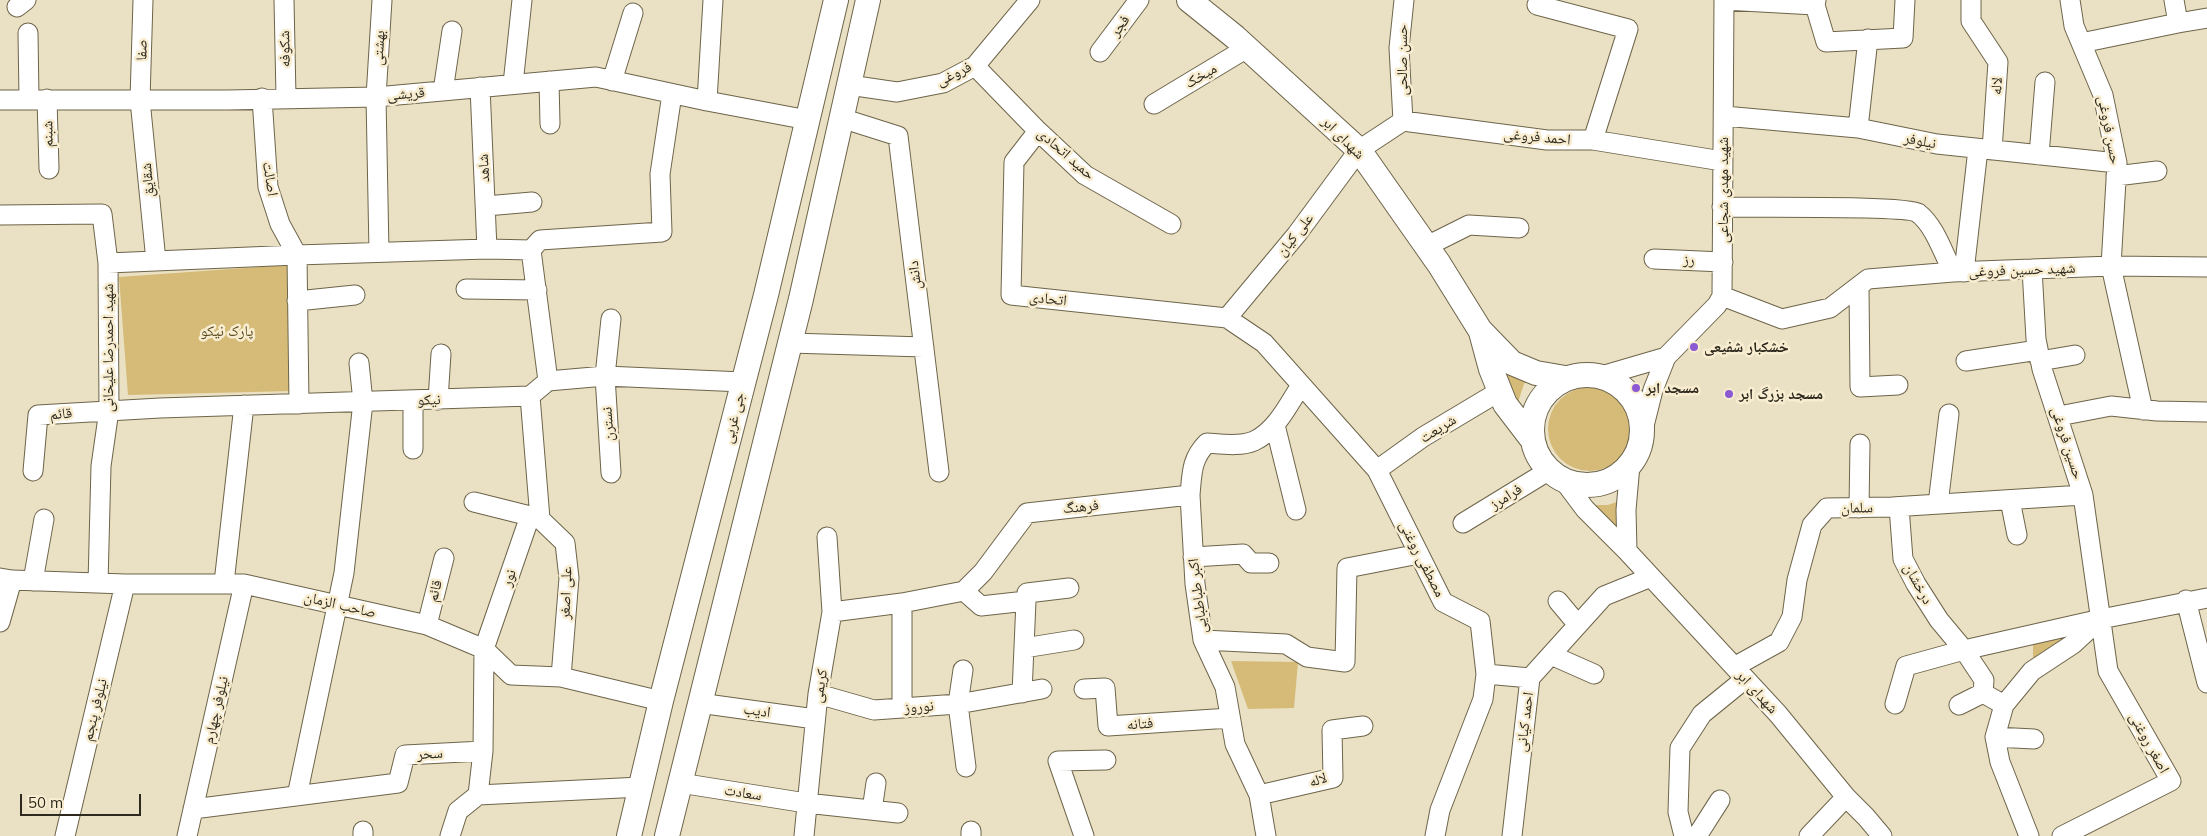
<!DOCTYPE html>
<html>
<head>
<meta charset="utf-8">
<style>
	body { margin:0 }
	#map { position:relative; width:2207px; height:836px; overflow:hidden; background:#eae0c3; font-family:Mulish,sans-serif }
	canvas { display:block }
	.scale { position:absolute; left:20px; top:794px; width:121px; height:22px; box-sizing:border-box; border:2px solid #2d291e; border-top:0; padding-left:6px; font-size:15px; line-height:18px; white-space:nowrap; color:#2d291e; -webkit-text-stroke:4px #f8edd0; paint-order:stroke }
</style>
</head>
<body>
<div id="map">
<canvas width="2207" height="836"></canvas>
<div class="scale">50 m</div>
</div>
<script>
const context = document.querySelector('canvas').getContext('2d');
context.lineJoin = 'round';
function paint(path, color) {
  context.fillStyle = color;
  context.fill(path, 'evenodd');
}
function trace(path, color, width, dash) {
  context.strokeStyle = color;
  context.lineWidth = width;
  context.lineCap = dash ? 'butt' : 'round';
  context.setLineDash(dash || []);
  context.stroke(path);
}
function drawText(font, color, halo, rows, align = 'center') {
  context.font = font + ' Mulish,"Noto Naskh Arabic",sans-serif';
  context.lineWidth = 5;
  context.setLineDash([]);
  context.textBaseline = 'middle';
  context.strokeStyle = halo;
  context.fillStyle = color;
  for (const [text, x, y, turn = 0] of rows) {
    context.save();
    context.translate(x, y);
    context.rotate((+turn || 0) * Math.PI / 180);
    context.textAlign = isNaN(turn) ? turn : align;
    if (halo) context.strokeText(text, 0, 0);
    context.fillText(text, 0, 0);
    context.restore();
  }
}
paint(new Path2D(`
	M287 265 293 391 128 395 119 277Z
	M1491 355 1531 376 1524 384 1517 405Z
	M1548 429a42 42 0 1 1 84 0a42 42 0 1 1-84 0Z
	M1619 501 1622 541 1590 505H1608Z
	M2088 626 2033 665V638Z
	M1231 661 1298 662 1294 708 1248 709Z`), '#d5bb77');
const minor = new Path2D(`
	M143 0 140 100 156 261
	M284 0 286 97
	M1724 0 1815 5 1816 0
	M1971 0V21L1998 62 1992 150
	M2070 0 2074 26 2103 95 2117 163 2111 266 2143 410
	M1537 5 1628 29 1593 140
	M1815 5 1826 42 1903 38 1905 0
	M17 7 26 0
	M2178 23 2207 18
	M28 33 29 99
	M2081 43 2178 23 2174 0
	M1100 52 1139 0
	M975 66 1038 131 1085 175 1171 224
	M549 81 550 124
	M612 81 633 13
	M513 84 522 0
	M849 85 897 92 943 83 975 66 1030 0
	M480 87 487 249
	M443 91 452 31
	M262 98 268 187 280 224 297 255 299 404
	M47 99 49 169
	M0 100H228L376 97 596 77 707 101 808 120
	M707 101 713 0
	M1154 104 1247 48
	M1724 116 1858 128 1937 144 2117 163
	M841 118 898 136 939 472
	M1403 121 1399 48 1404 0
	M1858 128 1868 39
	M1038 131 1014 162 1011 295 1227 318 1264 343 1377 470 1443 602 1480 621 1486 674 1483 699 1440 810 1435 836
	M2039 155 2045 82
	M2116 176 2157 171
	M486 206 532 202
	M1722 207C1748 208 1906 205 1918 213 1935 226 1943 253 1953 272L2111 266 2207 267
	M0 215 102 214 108 263 109 410 101 466 98 583
	M1427 246 1469 225 1519 228
	M531 250 548 381
	M379 252 376 97 382 0
	M1654 259 1723 262
	M108 263 297 255 487 249 531 250 540 240 662 232 660 174 672 94
	M2032 269 2036 339 2042 369 2083 495 2108 671 2171 781 2062 836
	M1964 272 1978 149
	M1859 286 1860 387 1898 385
	M466 289 537 290
	M1722 296 1782 319 1830 308 1868 279 1953 272
	M297 301 355 295
	M1227 318 1297 234 1359 150 1403 121 1547 140H1593L1722 161
	M790 343 924 347
	M1966 361 2038 350
	M2040 361 2075 355
	M1601 376 1666 357
	M530 396 540 519
	M438 400 441 354
	M413 401V449
	M2059 416 2111 406 2157 411 2207 412
	M1275 425 1296 510
	M1643 430 1653 390 1666 357 1717 305 1722 296 1724 0
	M1377 470 1423 437 1500 391
	M33 471 38 415 160 408 530 396 548 381 605 376 743 382
	M611 473 605 376 611 319
	M1564 481 1585 509 1627 551 1778 714 1846 797 1866 817 1882 836
	M1190 495 1195 584 1203 640 1225 687 1235 744 1259 795 1266 836
	M2010 500 2017 535
	M474 502 530 516
	M1938 504 1949 414
	M1899 507 1903 559 1916 584 1939 620 1964 650 1984 680 1983 693 2004 705
	M1859 508 1860 444
	M1463 523 1548 471
	M1627 551 1626 510 1630 465
	M1193 557 1243 554 1251 563H1269
	M0 578 12 580 125 584H244L427 625 484 649 511 675 561 677 661 701
	M33 581 44 519
	M224 583 244 405
	M964 591 981 606 1026 601 1022 693
	M1027 593 1069 588
	M2186 600 2207 683
	M1558 601 1578 625
	M832 612 902 603 964 591 983 572 1027 513 1190 495C1192 474 1191 459 1207 443 1221 444 1241 447 1254 441 1276 431 1289 404 1301 385
	M0 622 12 580
	M427 625 444 558
	M1203 640 1286 644 1307 657 1345 662 1347 568 1419 554
	M1024 648 1074 640
	M1551 655 1594 674
	M1734 667 1779 642 1792 617 1797 580 1812 525 1827 508 1892 507 2083 495
	M963 670 958 704 966 767
	M1486 674 1530 678
	M1084 689 1105 688 1108 726 1230 718
	M818 694 874 710 958 704 1042 689
	M699 703 815 719
	M1895 704 1906 666 1964 650 2101 619 2207 598
	M1959 705 1983 693
	M902 708V603
	M1995 737 2034 739
	M483 751 484 649 530 516 540 519 565 543 569 578 561 677
	M680 783 806 803 898 813
	M1259 795 1333 778 1332 730 1363 726
	M297 796 344 573 363 402 359 363
	M193 809 398 783 405 755 483 751 478 795 641 787
	M872 810 876 783
	M363 831V836
	M65 836 125 584
	M187 836 244 584
	M450 836 458 811 478 795
	M804 836 818 694 832 612 827 537
	M971 836V831
	M1084 836 1058 761 1106 760
	M1512 836 1530 678 1604 596 1651 577
	M1684 836 1678 812 1680 748 1702 714 1745 679
	M1697 836 1720 800
	M1809 836 1846 797
	M2029 836 2000 762 1995 737 2004 705 2032 671 2073 644 2100 619`);
const major = new Path2D(`
	M1189 0 1235 37 1359 150 1439 264 1480 330 1512 363 1536 373 1565 378
	M1481 332 1491 369 1505 404 1531 438
	M1532 430a55 55 0 1 1 110 0a55 55 0 1 1-110 0Z
	M629 836 661 701 766 295 836 0
	M667 836 801 299 868 0`);
trace(minor, '#6d644a', 21);
trace(major, '#6d644a', 26);
trace(minor, '#fff', 19);
trace(major, '#fff', 24);
for (const [x, y, r, color] of [
	[1694,347,5,"#8b59d2"],
	[1636,388,5,"#8b59d2"],
	[1729,394,5,"#8b59d2"]
]) {
  const dot = new Path2D();
  dot.arc(x, y, r, 0, 2 * Math.PI);
  context.fillStyle = color;
  context.fill(dot);
  trace(dot, '#f8edd0', 2);
}
drawText('15px', '#2d291e', '#f8edd0', [
	["فجر",1120,26,-53],
	["بهشتی",379,48,-87],
	["شکوفه",285,49,-91],
	["صفا",142,50,-89],
	["حسن صالحی",1402,60,-90],
	["فروغی",954,74,-26],
	["میخک",1201,76,-31],
	["لاله",1997,86,-86],
	["قریشی",406,94,-5],
	["حسن فروغی",2109,130,79],
	["شبنم",48,134,-91],
	["احمد فروغی",1537,137,5],
	["شهدای ابر",1343,138,45],
	["نیلوفر",1920,141,11],
	["حمید اتحادی",1066,154,41],
	["شاهد",484,168,-93],
	["اصالت",270,179,81],
	["شقایق",148,180,-95],
	["شهید مهدی شجاعی",1723,190,-90],
	["علی کیان",1295,235,-52],
	["رز",1689,260,2],
	["شهید حسین فروغی",2022,270,-2],
	["دانش",915,275,-97],
	["اتحادی",1048,299,6],
	["شهید احمدرضا علیخانی",108,348,-90],
	["نیکو",429,400,-2],
	["قائم",61,414,-5],
	["جی غربی",734,418,-76],
	["نسترن",608,424,-93],
	["شریعت",1438,429,-32],
	["حسین فروغی",2067,443,72],
	["فرامرز",1506,497,-32],
	["فرهنگ",1081,507,-6],
	["سلمان",1857,508,-1],
	["مصطفی روغنی",1422,559,63],
	["نور",509,578,-71],
	["درخشان",1918,584,61],
	["قائم",435,591,-76],
	["علی اصغر",566,593,-88],
	["اکبر طباطبایی",1198,596,-97],
	["صاحب الزمان",340,605,13],
	["کریمی",820,686,-81],
	["شهدای ابر",1757,692,47],
	["نوروز",919,707,-4],
	["نیلوفر پنجم",95,710,-76],
	["نیلوفر چهارم",216,710,-77],
	["ادیب",757,711,8],
	["احمد کیانی",1525,722,-83],
	["فتانه",1140,724,-4],
	["اصغر روغنی",2149,743,61],
	["سحر",430,754,-3],
	["لاله",1318,780,-18],
	["سعادت",743,793,9]
]);
drawText('15px', '#594a1e', '#f8edd0', [
	["پارک نیکو",227,331]
]);
drawText('bold 15px', '#2d291e', '#f8edd0', [
	["خشکبار شفیعی",1704,347],
	["مسجد ابر",1646,388],
	["مسجد بزرگ ابر",1739,394]
], 'left');
</script>
</body>
</html>
